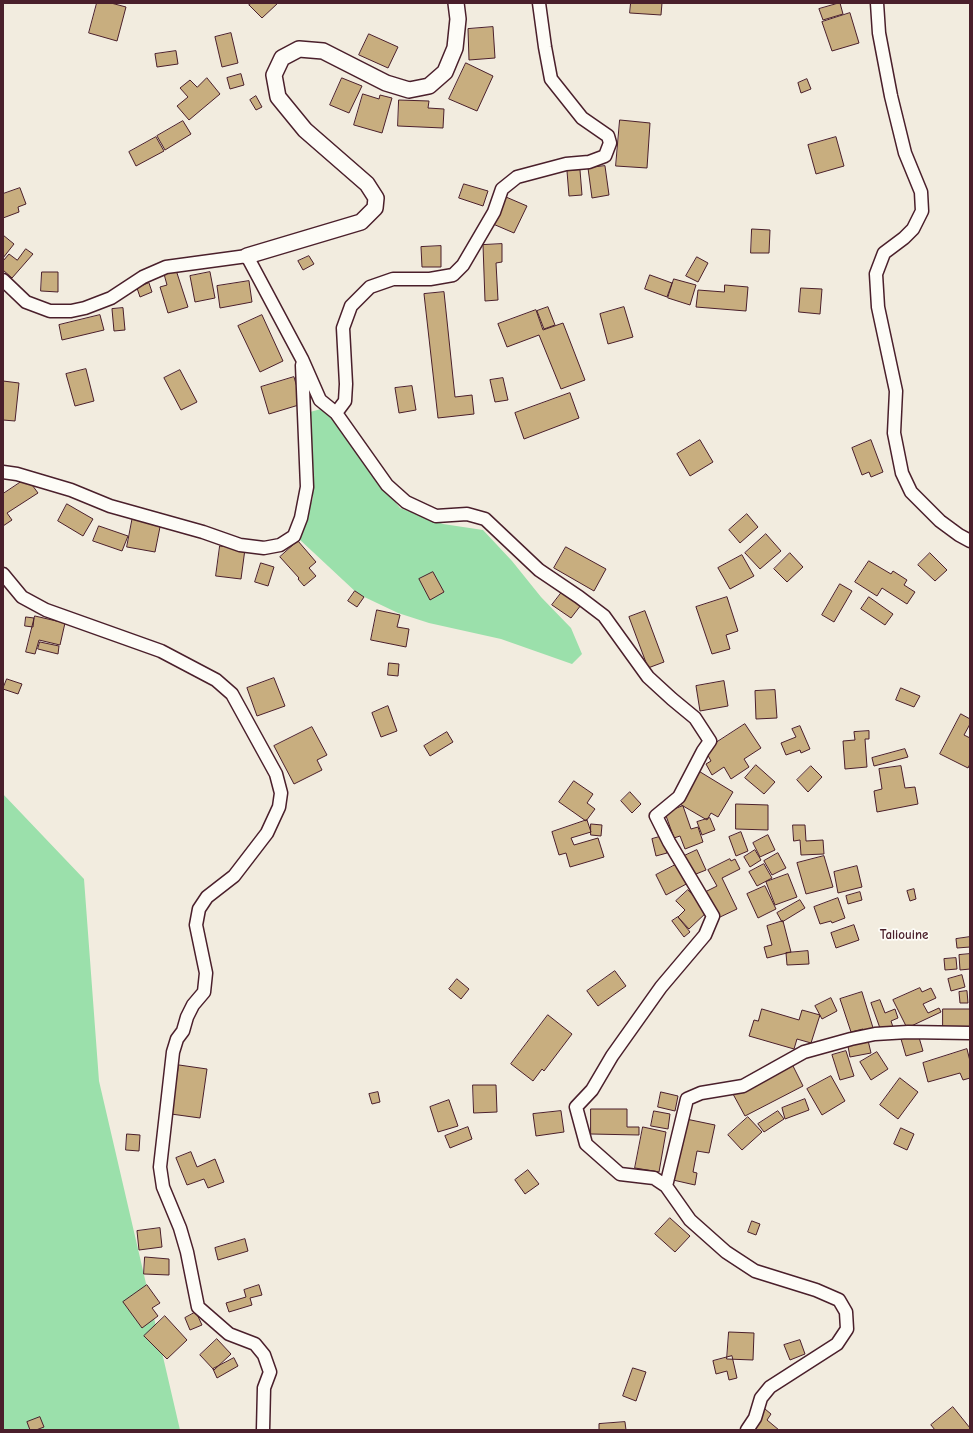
<!DOCTYPE html>
<html>
<head>
<meta charset="utf-8">
<style>
	body { margin:0 }
	#map { position:relative; width:973px; height:1433px; overflow:hidden; background:#f2ecdf; font-family:"Comic Neue",sans-serif }
	canvas { display:block }
	.frame { position:absolute; inset:0; border:4px solid #4a1f2b; pointer-events:none }
</style>
</head>
<body>
<div id="map">
<canvas width="973" height="1433"></canvas>
<div class="frame"></div>
</div>
<script>
const context = document.querySelector('canvas').getContext('2d');
context.lineJoin = 'round';
function paint(path, color) {
  context.fillStyle = color;
  context.fill(path, 'evenodd');
}
function trace(path, color, width, dash) {
  context.strokeStyle = color;
  context.lineWidth = width;
  context.lineCap = dash ? 'butt' : 'round';
  context.setLineDash(dash || []);
  context.stroke(path);
}
function drawText(font, color, halo, rows, align = 'center') {
  context.font = font + ' "Comic Neue",sans-serif';
  context.lineWidth = 3.5;
  context.setLineDash([]);
  context.textBaseline = 'middle';
  context.strokeStyle = halo;
  context.fillStyle = color;
  for (const [text, x, y, turn = 0] of rows) {
    context.save();
    context.translate(x, y);
    context.rotate((+turn || 0) * Math.PI / 180);
    context.textAlign = isNaN(turn) ? turn : align;
    if (halo) context.strokeText(text, 0, 0);
    context.fillText(text, 0, 0);
    context.restore();
  }
}
paint(new Path2D(`
	M321 409 331 417 370 471 400 508 443 524 483 530 512 561 541 597 571 628 582 654 572 664 501 639 429 623 398 613 358 594 298 538 313 498 310 412Z
	M3 794 84 879 99 1081 180 1430H3Z`), '#9be0ab');
const building = new Path2D(`
	M97 3H111L126 7 117 41 89 33Z
	M252 3H278L262 18 249 5Z
	M631 3H662L661 15 630 13Z
	M840 3 843 14 823 20 819 9Z
	M850 13 859 43 832 51 822 22Z
	M493 27 495 58 469 60 468 29Z
	M231 33 238 63 222 67 215 37Z
	M369 34 398 47 388 68 359 55Z
	M176 51 178 64 157 67 155 54Z
	M466 63 493 76 477 111 449 99Z
	M241 74 244 85 230 89 227 78Z
	M207 78 220 94 189 120 177 106 188 97 180 88 190 80 197 87Z
	M342 78 362 86 349 113 330 105Z
	M807 79 811 89 801 93 798 83Z
	M363 94 379 99 380 95 392 98 382 133 354 125Z
	M256 96 262 107 256 110 250 100Z
	M399 100 429 101 428 108 444 109 443 128 398 126Z
	M620 120 650 123 647 168 616 166Z
	M183 121 191 134 165 150 157 136Z
	M156 137 164 151 136 166 129 152Z
	M836 137 844 166 816 174 808 145Z
	M605 166 609 195 592 198 588 168Z
	M580 170 582 195 569 196 567 171Z
	M464 184 488 191 483 206 459 198Z
	M20 188 26 204 18 207 19 212 3 218V194Z
	M506 197 527 206 514 233 493 224Z
	M752 229 770 230 769 253H751Z
	M3 235 14 244 3 258Z
	M502 244V262L496 263 498 300 485 301 483 245Z
	M441 246V267H422L421 247Z
	M26 249 33 254 12 278 3 270V261L9 254 17 260Z
	M309 256 314 264 303 270 298 261Z
	M697 257 708 263 698 282 686 276Z
	M176 270 188 307 168 313 160 287 167 285 164 274Z
	M42 272H58V292L41 291Z
	M210 272 215 298 195 302 190 276Z
	M650 275 672 283 667 297 645 289Z
	M674 279 696 285 690 305 668 298Z
	M249 281 252 302 220 308 217 286Z
	M149 283 152 292 140 297 137 288Z
	M725 285 748 287 746 311 696 307 698 290 724 292Z
	M801 288 822 289 820 314 799 312Z
	M444 292 455 397 472 395 474 414 438 418 424 294Z
	M548 307 555 325 544 329 537 311Z
	M624 307 633 337 608 344 600 314Z
	M123 308 125 330 114 331 112 309Z
	M536 310 543 330 563 323 585 380 561 389 539 335 507 347 498 324Z
	M100 315 104 330 62 340 59 325Z
	M262 315 283 361 260 372 238 326Z
	M86 369 94 401 75 406 66 374Z
	M180 370 197 402 181 410 164 378Z
	M294 377 302 404 269 414 261 387Z
	M503 378 508 400 495 402 490 380Z
	M3 381 19 383 15 421 3 420Z
	M412 386 416 410 399 413 395 388Z
	M570 393 579 418 524 439 515 413Z
	M700 440 713 462 690 476 677 454Z
	M871 440 883 472 871 477 869 472 862 475 852 448Z
	M27 478 38 493 7 513 12 520 3 526V494Z
	M67 504 93 519 83 536 58 521Z
	M747 514 758 527 740 543 729 530Z
	M133 516 161 522 155 552 127 547Z
	M99 526 128 536 122 551 93 541Z
	M766 534 781 551 760 569 745 553Z
	M298 541 316 562 309 568 316 576 304 586 298 579 299 578 280 557Z
	M220 546 245 549 241 579 216 576Z
	M566 547 606 569 594 591 554 568Z
	M790 553 803 567 787 582 774 569Z
	M930 553 947 570 935 581 918 565Z
	M742 555 754 576 730 589 718 568Z
	M869 561 891 574 893 571 907 580 904 585 915 592 907 604 882 588 877 596 855 582Z
	M261 563 274 567 268 586 255 582Z
	M433 572 444 592 430 600 419 579Z
	M840 584 852 591 834 622 822 615Z
	M355 591 364 597 357 607 348 601Z
	M562 592 581 605 571 618 552 605Z
	M727 597 738 631 726 635 730 649 712 654 696 607Z
	M869 597 893 614 885 625 861 609Z
	M377 610 400 615 397 627 409 629 406 647 371 640Z
	M645 611 664 662 648 668 629 617Z
	M35 616 65 623 60 645 39 640 35 654 26 652Z
	M26 617 34 618 33 627 25 626Z
	M40 642 59 646 58 654 38 649Z
	M389 663 399 664 398 676 388 675Z
	M274 678 285 706 257 716 247 688Z
	M7 679 22 684 18 694 3 689Z
	M724 681 728 706 700 711 696 686Z
	M901 688 920 696 914 707 896 700Z
	M775 690 777 718 756 719 755 691Z
	M388 706 397 731 381 737 372 713Z
	M961 714 970 719V724L964 735 970 738V764L968 768 940 754Z
	M745 724 761 748 744 759 749 767 731 779 724 767 712 775 706 764 711 761 705 750Z
	M800 726 810 749 801 753 800 750 786 755 781 743 796 737 792 729Z
	M312 727 327 755 317 760 322 770 294 784 274 746Z
	M869 731V739H865L867 767 845 769 843 741 855 740 854 732Z
	M447 732 453 742 430 756 424 746Z
	M905 749 908 757 874 766 872 758Z
	M756 765 775 782 764 794 745 778Z
	M811 766 822 777 808 792 797 780Z
	M901 766 905 788 915 787 918 804 877 812 874 791 882 789 879 769Z
	M697 770 733 792 718 817 711 813 707 820 678 803Z
	M574 781 593 794 587 803 595 809 586 821 559 802Z
	M630 792 641 804 632 813 621 801Z
	M736 804 768 805V830L736 829Z
	M683 806 691 829 698 827 703 842 685 849 680 836 674 838 665 813Z
	M710 818 715 830 702 835 697 822Z
	M587 820 591 832 571 838 574 845 598 838 604 857 570 867 566 853 559 855 552 832Z
	M591 824 602 825 601 836 591 835Z
	M793 825H805L806 841 823 840 824 854 801 855 800 840 794 841Z
	M741 832 748 851 736 856 729 837Z
	M768 835 775 850 760 857 753 843Z
	M663 836 667 853 656 856 652 839Z
	M697 850 706 870 691 876 682 857Z
	M755 850 761 860 750 867 744 857Z
	M778 853 786 868 772 875 764 861Z
	M824 856 833 887 806 894 797 863Z
	M730 859 731 861 735 859 740 869 722 878 737 909 718 918 705 892 717 886 708 870Z
	M681 862 690 882 666 895 656 875Z
	M764 864 772 878 757 886 749 872Z
	M857 866 862 887 838 893 834 872Z
	M788 874 797 897 775 905 766 882Z
	M765 886 776 909 758 918 747 894Z
	M914 889 916 899 910 901 907 891Z
	M688 890 708 911 689 929 678 917 685 910 676 901Z
	M860 892 862 900 848 904 846 896Z
	M838 898 845 918 832 923 831 921 820 924 814 907Z
	M800 900 805 908 782 922 777 913Z
	M678 917 690 932 684 937 672 921Z
	M783 921 791 952 767 958 764 947 772 945 767 926Z
	M854 925 859 940 836 948 831 933Z
	M970 937V947L957 948 956 939Z
	M808 951 809 964 787 965 786 953Z
	M970 954V969L960 970 959 955Z
	M956 958 957 969 945 970 944 959Z
	M615 971 626 986 598 1006 587 991Z
	M962 975 965 987 951 991 948 979Z
	M457 979 469 989 461 999 449 989Z
	M920 988 922 992 931 988 936 998 923 1004 928 1013 939 1008 941 1012 907 1028 893 1000Z
	M967 991 968 1003H960L959 992Z
	M862 992 874 1031 865 1034 863 1029 851 1032 840 999Z
	M831 998 837 1011 822 1019 815 1006Z
	M880 1000 885 1013 895 1009 898 1018 891 1021 893 1027 881 1031 871 1003Z
	M762 1009 799 1020 802 1010 820 1015 811 1043 797 1039 794 1049 749 1036 754 1020 758 1021Z
	M943 1009H970V1027H943Z
	M548 1015 572 1034 544 1071 542 1069 533 1081 511 1064Z
	M918 1034 923 1051 906 1056 901 1039Z
	M867 1036 871 1053 850 1057 847 1041Z
	M967 1049 970 1061V1078L963 1080 960 1073 928 1082 923 1063Z
	M846 1051 854 1076 840 1080 832 1055Z
	M877 1052 888 1069 871 1080 860 1062Z
	M792 1064 803 1086 745 1116 733 1094Z
	M179 1065 207 1069 200 1118 171 1114Z
	M831 1076 845 1101 822 1115 807 1089Z
	M900 1078 918 1092 898 1119 880 1105Z
	M473 1085H496L497 1112 474 1113Z
	M378 1092 380 1102 372 1104 369 1094Z
	M661 1092 678 1096 675 1111 658 1107Z
	M805 1099 809 1110 785 1119 782 1108Z
	M449 1100 458 1126 438 1132 430 1107Z
	M591 1109H627V1127H639V1135L591 1134Z
	M561 1111 564 1132 536 1136 533 1114Z
	M654 1111 670 1114 668 1129 651 1126Z
	M778 1111 784 1119 764 1132 758 1124Z
	M748 1117 762 1132 742 1150 728 1135Z
	M686 1119 715 1125 709 1153 697 1151 693 1172 697 1173 695 1185 673 1180Z
	M468 1127 472 1139 450 1148 445 1136Z
	M643 1127 666 1132 659 1172 635 1168Z
	M901 1128 914 1134 907 1150 894 1144Z
	M127 1134 140 1135 139 1151 126 1150Z
	M191 1152 197 1167 215 1159 224 1182 208 1188 204 1179 187 1185 176 1158Z
	M528 1170 539 1184 525 1194 515 1180Z
	M670 1218 690 1236 675 1252 655 1234Z
	M752 1221 760 1224 756 1235 748 1232Z
	M160 1228 162 1247 139 1250 137 1231Z
	M245 1239 248 1251 218 1260 215 1248Z
	M145 1257 169 1259V1275L144 1274Z
	M147 1285 160 1303 152 1308 158 1316 142 1328 123 1302Z
	M259 1285 262 1295 250 1298 252 1305 229 1312 226 1303 246 1297 244 1290Z
	M196 1312 202 1325 190 1330 185 1318Z
	M165 1316 187 1340 167 1359 144 1336Z
	M729 1332 754 1333 753 1360 727 1359Z
	M217 1339 231 1354 214 1370 200 1355Z
	M800 1340 805 1354 790 1360 784 1345Z
	M732 1356 737 1378 729 1380 727 1371 716 1374 713 1361Z
	M234 1358 238 1366 217 1378 213 1369Z
	M633 1368 646 1372 636 1401 623 1396Z
	M953 1407 970 1428V1430H935L931 1425Z
	M765 1409 771 1414 767 1420 779 1430H749Z
	M40 1417 44 1427 36 1430H30L27 1422Z
	M625 1422 626 1430H599V1424Z`);
paint(building, '#c8ae7f');
trace(building, '#4a1f2b', 1);
const minor = new Path2D(`
	M877 3 879 33 891 96 905 153 921 192 922 211 913 229 904 238 884 253 876 274 878 307 896 391 894 433 902 473 911 492 940 521 959 535 970 541
	M3 280 26 302 50 311H71L85 308 111 298 143 277 166 267 247 256 302 359 320 400 336 413 387 485 406 502 436 516 467 514 485 519 539 570 579 597 604 616 648 677 672 699 695 718 710 741 703 751 679 797 656 816 669 842 713 916 705 935 661 987 612 1056 592 1090 576 1107 586 1144 620 1174 654 1178 666 1186 687 1099 701 1093 743 1086 804 1052 851 1039 875 1034 908 1032 970 1033
	M336 413 345 401 346 384 343 328 351 306 370 287 393 279H430L453 275 463 265 494 212 502 189 517 177 566 164 589 162 605 156 610 143 608 136 582 118 551 79 545 47 539 3
	M3 472 17 474 71 490 110 506 203 532 240 545 264 548 280 545 294 536 301 518 307 487 302 365
	M3 574 22 597 46 610 161 651 216 680 232 694 276 774 281 793 279 807 267 833 234 876 207 897 199 909 196 925 206 973 204 992 193 1005 187 1017 183 1031 177 1039 173 1052 160 1167 163 1187 180 1228 187 1252 198 1307 229 1334 255 1344 264 1355 270 1372 264 1388 263 1430
	M666 1186 690 1220 726 1252 755 1271 816 1290 839 1300 846 1312 847 1329 837 1344 770 1387 761 1398 755 1418 747 1430`);
const tertiary = new Path2D(`
	M247 256 361 222 375 208 376 198 367 184 305 130 278 97 274 75 282 58 299 49 323 51 386 83 409 90 429 86 445 72 455 48 458 19 456 3`);
trace(minor, '#4a1f2b', 15);
trace(tertiary, '#4a1f2b', 18);
trace(minor, '#fdfcf7', 12);
trace(tertiary, '#fdfcf7', 15);
drawText('bold 13px', '#4a1f2b', '#fdfcf7', [
	["Taliouine",904,935]
]);
</script>
</body>
</html>
